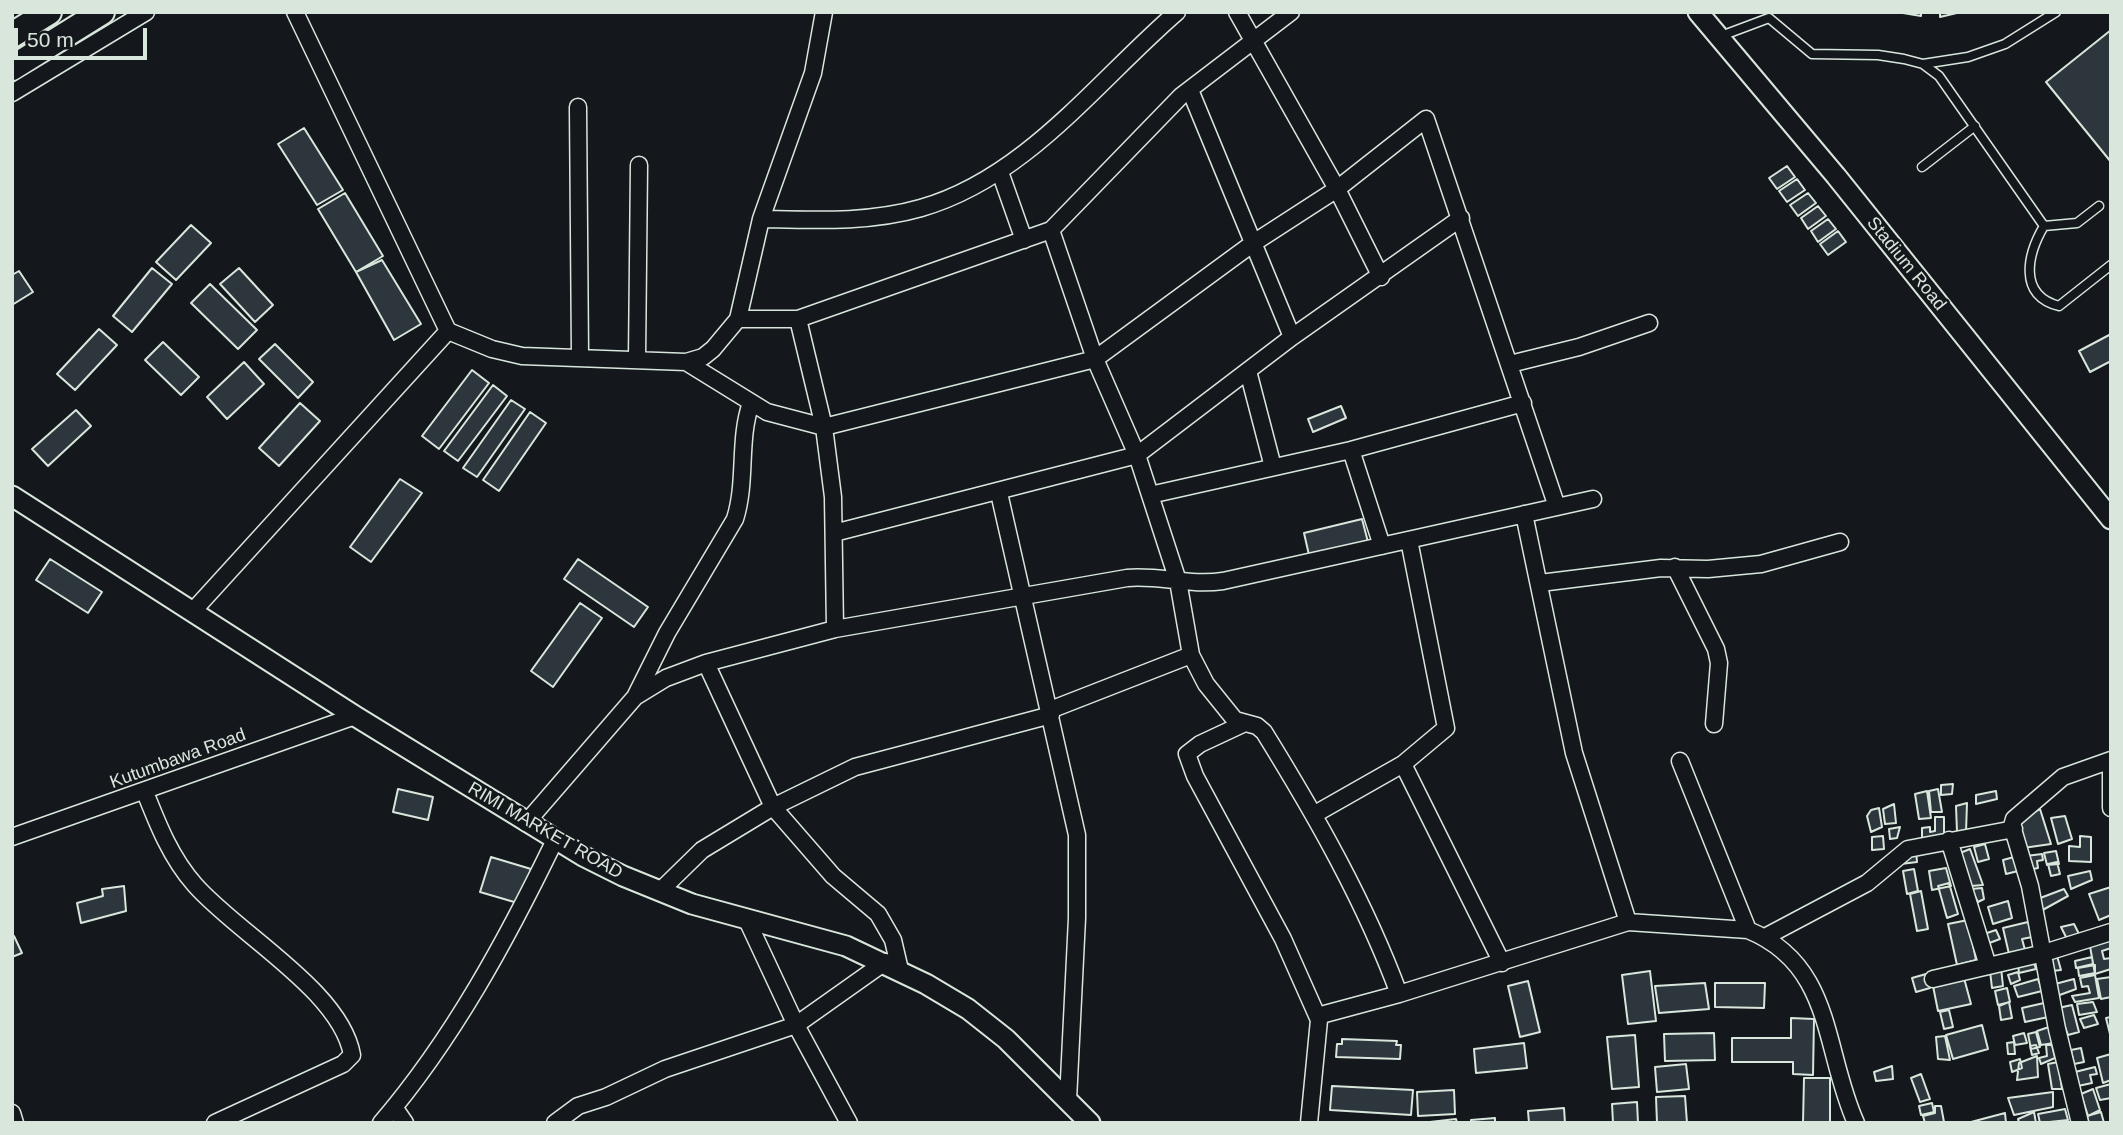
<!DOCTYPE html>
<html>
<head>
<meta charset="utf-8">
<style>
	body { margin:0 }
	#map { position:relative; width:2123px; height:1135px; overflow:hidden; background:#14181c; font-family:Helvetica,sans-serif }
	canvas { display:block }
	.frame { position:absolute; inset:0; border:14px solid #d8e6dc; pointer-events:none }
	.scale { position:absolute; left:14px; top:28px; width:133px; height:32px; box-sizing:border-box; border:4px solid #d8e6dc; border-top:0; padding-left:9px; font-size:21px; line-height:24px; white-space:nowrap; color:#d8e6dc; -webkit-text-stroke:5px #14181c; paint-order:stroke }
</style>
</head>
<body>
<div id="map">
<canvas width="2123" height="1135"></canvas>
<div class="frame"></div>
<div class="scale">50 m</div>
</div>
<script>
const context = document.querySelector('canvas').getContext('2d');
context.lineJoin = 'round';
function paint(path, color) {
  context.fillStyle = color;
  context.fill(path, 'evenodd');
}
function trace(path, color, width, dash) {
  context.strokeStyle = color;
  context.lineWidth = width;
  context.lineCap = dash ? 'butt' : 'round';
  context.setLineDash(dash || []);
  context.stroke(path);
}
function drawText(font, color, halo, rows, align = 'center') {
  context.font = font + ' Helvetica,sans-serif';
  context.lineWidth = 5;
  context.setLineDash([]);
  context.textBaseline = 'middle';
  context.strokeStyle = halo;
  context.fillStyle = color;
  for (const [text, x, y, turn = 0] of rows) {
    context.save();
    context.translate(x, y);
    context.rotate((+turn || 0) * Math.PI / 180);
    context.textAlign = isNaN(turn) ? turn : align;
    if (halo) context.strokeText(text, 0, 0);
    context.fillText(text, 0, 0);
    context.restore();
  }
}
const building = new Path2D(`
	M1897 12H1921V16Z
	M1940 12H1961L1940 17Z
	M2111 30V162L2046 82Z
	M304 128 343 190 317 205 278 144Z
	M1787 166 1795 177 1777 189 1769 178Z
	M1797 179 1805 190 1787 202 1779 191Z
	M345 193 383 256 356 272 318 209Z
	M1808 193 1816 203 1798 216 1790 205Z
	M1818 206 1826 216 1808 229 1801 218Z
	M1828 219 1836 229 1818 242 1811 231Z
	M191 225 211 243 176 280 156 262Z
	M1838 231 1846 242 1828 255 1820 244Z
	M382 260 421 324 394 340 356 272Z
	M152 268 172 284 132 332 113 316Z
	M239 268 273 305 255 322 220 284Z
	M19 271 33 292 12 305V275Z
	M210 284 257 330 238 349 191 303Z
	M99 329 117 345 75 390 57 374Z
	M2111 334V361L2090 372 2079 351Z
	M163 342 199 377 181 395 145 360Z
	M275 344 313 382 298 398 259 359Z
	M244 362 264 384 227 419 207 397Z
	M472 370 489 383 439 449 422 436Z
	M493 385 507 396 458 461 444 451Z
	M511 400 525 409 477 477 463 468Z
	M300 403 320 421 279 466 259 448Z
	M1341 406 1346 418 1313 432 1308 419Z
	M76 410 91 426 48 466 32 449Z
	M530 412 546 423 499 491 483 480Z
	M400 479 422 493 371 562 350 547Z
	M1362 519 1368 542 1309 555 1304 533Z
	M50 559 102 592 88 613 36 580Z
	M578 559 648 607 634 627 564 579Z
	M580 603 602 618 553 687 531 671Z
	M1953 784 1952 794 1941 795V785Z
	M398 789 433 797 428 820 393 812Z
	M1938 789 1942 812H1931L1929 791Z
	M1927 791 1931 818 1919 819 1915 794Z
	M1996 791 1997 799 1976 804V795Z
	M1967 803 1966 832H1957L1956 806Z
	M1894 804 1896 823 1885 824 1883 809Z
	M1879 808 1882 827 1871 832 1867 816 1871 810Z
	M2040 809 2051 844 2023 848 2016 821Z
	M2065 816 2072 839 2058 844 2051 818Z
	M1935 817H1944V838L1922 843V828L1930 827V832L1935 831Z
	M1900 827 1897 838 1890 839 1889 829Z
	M1883 836 1884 849 1872 850V837Z
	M2080 836 2091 837V862L2069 861V846L2080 847Z
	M1985 844 1989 859 1978 862 1974 847Z
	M1970 849 1983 885 1971 886 1960 853Z
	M1916 851 1917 862 1901 864Z
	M2056 851 2059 864 2047 865 2044 853Z
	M2042 854 2043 860 2037 861 2038 868 2028 870 2026 856Z
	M491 857 531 869 521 904 480 892Z
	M2014 857 2018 871 2006 874 2003 860Z
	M2057 862 2060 874 2051 876 2048 864Z
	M1946 868 1951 886 1932 890 1929 871Z
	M1914 869 1918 891 1907 894 1903 871Z
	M2090 871 2092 880 2071 889 2068 876Z
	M1949 883 1958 914 1947 918 1938 886Z
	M124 886 126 911 81 923 77 903 103 896 102 889Z
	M2111 887V915L2099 920 2089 894Z
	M1982 888 1984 899 1978 902 1971 889Z
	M2064 889 2068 896 2039 912 2035 900Z
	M1921 891 1928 929 1917 931 1910 894Z
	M2008 901 2012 918 1993 924 1988 907Z
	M1968 920 1976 960 1957 965 1948 924Z
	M2028 922 2032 937 2022 939 2025 950 2009 954 2003 928Z
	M2074 924 2080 936 2067 939 2061 927Z
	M1996 930 2000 939 1984 945 1981 935Z
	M14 936 22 953 12 957V937Z
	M2111 936V948L2102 951 2104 959 2111 958V969L2095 974 2089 941Z
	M2057 956 2061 970 2052 971 2048 958Z
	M2092 957 2093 964 2076 968 2075 961Z
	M2033 960 2036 969 2019 973 2018 964Z
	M2095 965V973L2079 976 2078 968Z
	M2001 968 2003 986 1992 988 1990 971Z
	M1650 971 1656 1021 1628 1024 1622 975Z
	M2018 972 2020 980 2011 984 2008 975Z
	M1926 974 1930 988 1916 992 1912 978Z
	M2095 975 2099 998 2075 1002 2072 996 2090 993 2088 986 2082 987 2080 978Z
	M2111 977V997L2101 999 2097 979Z
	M1964 978 1971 1004 1938 1011 1933 986Z
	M2038 979 2042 991 2018 997 2014 986Z
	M2074 979 2076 989 2057 996 2055 984Z
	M1528 981 1540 1032 1520 1037 1508 986Z
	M1705 983 1709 1009 1659 1013 1655 986Z
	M1715 983H1765L1764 1008 1715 1007Z
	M2007 988 2010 1002 1998 1005 1995 991Z
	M2009 1002 2012 1018 2001 1020 1999 1006Z
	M2093 1002 2097 1012 2079 1015 2077 1004Z
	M2044 1003 2048 1017 2025 1022 2022 1008Z
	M2072 1005 2079 1032 2068 1035 2058 1008Z
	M1949 1010 1953 1027 1944 1029 1940 1012Z
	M2094 1015 2098 1024 2084 1028 2080 1019Z
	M2111 1017V1038L2106 1018Z
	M1791 1018 1814 1019 1813 1075 1793 1074V1062H1732V1038H1791Z
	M1982 1025 1988 1049 1953 1059 1946 1035Z
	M2052 1026 2054 1043 2041 1045 2037 1031Z
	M2036 1032 2040 1047 2031 1049 2028 1034Z
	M1714 1033 1715 1060 1665 1061 1664 1034Z
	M2024 1033 2027 1043 2015 1045 2013 1036Z
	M1635 1035 1639 1087 1612 1089 1607 1037Z
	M1945 1036 1950 1060 1938 1059 1936 1037Z
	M1342 1039 1397 1041 1396 1045H1401L1400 1059 1336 1057 1337 1044H1342Z
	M2014 1042 2015 1054H2008L2007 1043Z
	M1524 1043 1527 1068 1476 1073 1474 1049Z
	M2036 1045 2039 1053 2032 1055 2030 1046Z
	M2046 1045H2052L2055 1058 2041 1064 2039 1058 2047 1056Z
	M2081 1048 2084 1062 2074 1064 2071 1050Z
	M2111 1054V1080L2103 1083 2097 1058Z
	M2037 1056 2038 1077 2017 1080 2019 1063Z
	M2020 1059 2022 1068 2012 1072 2010 1062Z
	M2058 1062 2062 1089H2052L2048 1064Z
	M1686 1064 1689 1089 1657 1092 1655 1067Z
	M1892 1066 1893 1079 1876 1081 1874 1072Z
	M2095 1067 2097 1074 2090 1075 2092 1083 2078 1086 2075 1072Z
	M1921 1074 1930 1099 1920 1102 1911 1078Z
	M1804 1078H1830V1123H1803Z
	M2111 1084V1098L2100 1100 2096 1088Z
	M1332 1086 1413 1090 1411 1115 1330 1110Z
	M2093 1089 2100 1110 2088 1116 2081 1094Z
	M1454 1090 1455 1114 1418 1116 1417 1092Z
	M2053 1092V1107L2014 1115 2008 1098Z
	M1685 1096 1687 1123H1657L1656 1097Z
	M1637 1102 1638 1123H1613L1612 1104Z
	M1932 1103 1934 1112 1921 1115 1919 1106Z
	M1935 1106H1941L1944 1122 1925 1123 1923 1116 1935 1113Z
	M1564 1108 1565 1123H1529L1528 1111Z
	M2065 1109 2068 1120 2040 1123 2038 1114Z
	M2034 1112 2036 1123H2019L2018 1119Z
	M2101 1112 2104 1123H2089L2087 1116Z
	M2005 1113 2006 1123 1971 1122Z
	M1495 1118V1123H1471V1120Z
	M1456 1119 1457 1123H1421Z`);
paint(building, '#2c363c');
trace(building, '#d8e6dc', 2);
const service = new Path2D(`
	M1721 36 1769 18 1812 54 1878 55 1904 59 1923 64 1939 76 2044 226C2028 253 2017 295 2059 306L2111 265
	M1923 64 1968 57 2005 44 2056 12
	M1922 167 1975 126
	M2044 226 2077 223 2099 206`);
const minor = new Path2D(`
	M295 12 448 331 492 349 522 356 686 362 767 412 824 427 1095 359 1252 244 1337 189 1426 119 1557 507
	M1237 12 1337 189 1381 277
	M1190 90 1292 337
	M12 93 146 12
	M578 107 580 356
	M1000 172 1024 240
	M761 219C814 220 869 223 921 208 1026 178 1097 81 1177 12
	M1051 230 1095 359 1137 455 1178 581 1191 655 1206 684 1235 720 1257 726 1264 732C1316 816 1365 902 1399 994
	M738 319H798L1051 230 1181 96 1291 12
	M798 319 824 427 833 497 835 629
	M637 359 639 165
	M686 362 703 357 713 349 738 319 761 219 813 73 824 12
	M1510 364 1579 347 1649 323
	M1248 371 1273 467
	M1351 450 1382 546
	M999 493 1077 835V918L1068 1100
	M1150 495 1351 450 1523 403
	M1524 514 1574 753 1628 922
	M834 533 1137 455 1292 337 1461 218
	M1675 567 1716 649 1719 663 1714 724
	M1540 583 1661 568 1708 569 1761 564 1840 542
	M193 611 448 331
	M706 663 773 807 833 876 878 914 893 940 900 970
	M636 695 667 633 735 519C747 481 738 440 751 403
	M1050 710 1191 655
	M1245 723 1200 744 1187 754 1195 776 1283 939 1319 1020 1309 1123
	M2111 760V808
	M1680 761 1748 930
	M1403 764 1502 963
	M145 792C158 825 171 858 195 885 238 934 341 991 352 1055L343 1064 215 1123
	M1315 814 1403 764 1446 728 1409 540
	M526 823 635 697 666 678 706 663 835 629 1127 578C1160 575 1190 586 1223 581L1593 499
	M12 837 355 716
	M1949 840 1988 966
	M660 891 702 850 773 807 855 767 1051 715
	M747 920 796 1025 849 1123
	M1765 937 1867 883 1908 849 2014 829
	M1933 979 2044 953 2111 932
	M1319 1020 1321 1015 1399 994 1628 922 1748 930C1834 965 1823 1050 1856 1123
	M394 1107 405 1123
	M12 1113 15 1123
	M381 1123C453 1039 507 939 555 840
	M555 1123 578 1106 606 1097 665 1069 796 1025 885 962
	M2080 1123 2057 1029 2030 886 2012 826 2014 819 2063 777 2111 760`);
const tertiary = new Path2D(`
	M1698 12 1836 176 2111 519
	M12 496 355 716 583 856 623 876 692 904 846 946 926 984 968 1009 1006 1039 1090 1123`);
const primary = new Path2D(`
	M12 35 49 12
	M12 68 102 12`);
trace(service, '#d8e6dc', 11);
trace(minor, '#d8e6dc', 19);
trace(tertiary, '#d8e6dc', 23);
trace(primary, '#d8e6dc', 28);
trace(service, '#14181c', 8);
trace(minor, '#14181c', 16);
trace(tertiary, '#14181c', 19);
trace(primary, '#14181c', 24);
drawText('18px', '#d8e6dc', '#14181c', [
	["Stadium Road",1906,264,51],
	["Kutumbawa Road",178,759,-20],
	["RIMI MARKET ROAD",545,831,30]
]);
</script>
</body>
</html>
